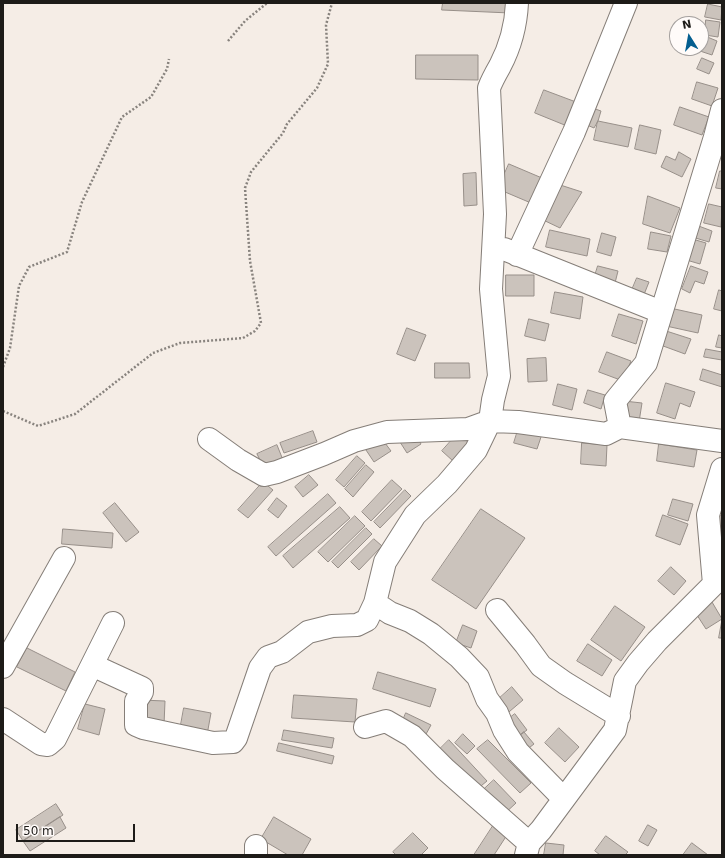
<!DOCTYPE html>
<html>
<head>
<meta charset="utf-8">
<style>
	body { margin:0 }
	#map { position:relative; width:725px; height:858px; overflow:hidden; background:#f5ede6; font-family:"DejaVu Sans",sans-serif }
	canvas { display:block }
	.frame { position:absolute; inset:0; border:4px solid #1d1b18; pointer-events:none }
	.north { position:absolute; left:669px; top:16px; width:40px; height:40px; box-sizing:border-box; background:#fffbf9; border:1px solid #a5a19f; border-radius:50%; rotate:349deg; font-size:11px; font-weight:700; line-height:16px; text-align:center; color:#1d1b18 }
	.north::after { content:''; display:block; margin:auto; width:14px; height:18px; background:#045e8f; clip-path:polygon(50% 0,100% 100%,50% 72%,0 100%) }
	.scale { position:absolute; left:16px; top:824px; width:119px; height:18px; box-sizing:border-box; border:2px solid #1d1b18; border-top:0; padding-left:5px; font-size:12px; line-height:14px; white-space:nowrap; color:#1d1b18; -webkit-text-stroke:3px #fffbf9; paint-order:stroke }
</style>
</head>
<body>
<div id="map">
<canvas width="725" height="858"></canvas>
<div class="frame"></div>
<div class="north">N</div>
<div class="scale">50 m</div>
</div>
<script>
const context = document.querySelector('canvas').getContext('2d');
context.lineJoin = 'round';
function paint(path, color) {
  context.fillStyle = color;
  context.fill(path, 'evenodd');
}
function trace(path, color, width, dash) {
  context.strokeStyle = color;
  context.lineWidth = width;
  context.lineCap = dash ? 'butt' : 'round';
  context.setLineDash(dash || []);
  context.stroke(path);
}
const building = new Path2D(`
	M443 3H509L510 13 442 10Z
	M708 4 722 7 721 20 705 17Z
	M706 20 720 22 718 37 705 35Z
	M705 36 717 41 712 55 700 51Z
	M416 55H478V80L416 79Z
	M702 58 714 63 709 74 697 69Z
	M697 82 718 88 712 106 692 99Z
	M544 90 576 102 567 126 535 113Z
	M587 106 601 111 598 121 594 128 580 122Z
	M680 107 709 117 702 135 674 125Z
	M598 121 632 128 628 147 594 140Z
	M640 125 661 130 656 154 635 149Z
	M679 152 691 159 682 177 661 167 666 156 675 160Z
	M509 164 542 178 531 203 498 189Z
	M720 171H722V189L716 188Z
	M476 173 477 205 464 206 463 174Z
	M554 183 582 192 560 228 539 218Z
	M648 196 680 208 670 233 643 224Z
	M709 204 722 207 721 227 704 223Z
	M696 225 712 231 709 242 692 237Z
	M550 230 590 239 587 256 546 247Z
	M651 232 671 236 667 252 648 249Z
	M602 233 616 237 611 256 597 252Z
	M689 238 706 243 700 264 683 259Z
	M598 266 618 271 614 287 593 282Z
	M691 266 708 272 704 284 695 281 690 293 682 289Z
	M506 275H534V296H506Z
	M637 278 649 282 641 302 629 297Z
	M719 290 722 291V311L714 309Z
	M555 292 583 297 580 319 551 313Z
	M670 308 702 315 698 333 666 326Z
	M619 314 643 321 636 344 612 336Z
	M529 319 549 324 545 341 525 336Z
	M407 328 426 335 415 361 397 354Z
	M660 329 691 339 685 354 655 343Z
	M719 335 722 336V348L716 347Z
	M706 349 722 352V360L704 357Z
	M607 352 631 361 623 381 599 372Z
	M546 358 547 381 528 382 527 359Z
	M435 363H469L470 378H435Z
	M703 369 722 375V387L700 380Z
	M666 383 695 392 690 407 680 403 675 419 657 413Z
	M558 384 577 389 572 410 553 405Z
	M588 390 605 395 601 409 584 403Z
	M624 401 642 403 639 422 621 419Z
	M519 427 542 434 537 449 514 443Z
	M313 431 317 442 284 453 280 443Z
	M459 432 470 442 453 461 442 451Z
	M415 433 421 444 407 453 400 442Z
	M382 439 391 451 374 462 366 450Z
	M582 443 607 445 606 466 581 464Z
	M659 444 697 450 694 467 657 461Z
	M277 445 283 460 264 468 257 454Z
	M357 456 365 463 344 487 336 480Z
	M366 465 374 472 353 497 345 489Z
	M309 475 318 485 303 497 295 487Z
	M392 480 402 489 371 521 362 512Z
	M263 482 273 490 248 518 238 510Z
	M405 490 411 496 380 528 374 522Z
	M328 494 336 503 276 556 268 547Z
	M277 498 287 506 278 518 268 510Z
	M673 499 693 504 688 521 668 515Z
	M115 503 139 532 126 542 103 513Z
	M340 507 350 518 293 568 283 556Z
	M481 509 525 538 476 609 432 580Z
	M663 515 688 524 680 545 656 536Z
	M355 516 365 526 328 562 318 552Z
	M722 516V534L718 535 715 517Z
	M366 528 372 534 338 568 332 562Z
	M63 529 113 533 112 548 62 544Z
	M374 539 382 546 359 570 351 562Z
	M671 567 686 581 674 595 658 581Z
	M712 602 722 619 706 629 695 612Z
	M615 606 645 627 621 661 591 640Z
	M722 620V638H719Z
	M463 625 477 631 471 648 456 643Z
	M588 644 612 660 602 676 577 661Z
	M27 648 75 672 66 691 17 667Z
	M378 672 436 689 430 707 373 689Z
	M512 687 523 700 503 717 492 705Z
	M294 695 357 699 355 722 292 718Z
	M141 700 165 701 164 725 140 724Z
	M85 704 105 709 99 735 78 729Z
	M184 708 211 713 207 735 180 730Z
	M406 713 431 725 425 736 401 725Z
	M515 714 527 730 515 739 503 723Z
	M559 728 579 747 565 762 545 743Z
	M284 730 334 738 332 748 282 740Z
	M524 732 534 744 525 751 516 739Z
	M463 734 475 746 467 754 455 743Z
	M449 740 487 781 476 790 439 750Z
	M488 740 531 783 520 793 477 749Z
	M279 743 334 756 332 764 277 751Z
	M494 780 516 803 502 816 480 793Z
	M56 804 63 815 23 841 16 830Z
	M60 817 66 828 30 851 23 841Z
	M274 817 311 839 302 855H288L261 839Z
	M648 825 657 830 648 846 639 841Z
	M493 826 507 835 494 855H474Z
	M413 833 428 848 421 855H396L393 852Z
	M606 836 628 852 625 855H600L595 851Z
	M546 843 564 845 563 855H544Z
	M692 843 708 855H683Z`);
paint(building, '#cbc3bc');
trace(building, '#978f89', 1);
const minor = new Path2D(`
	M722 110 715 137 646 363 615 401 620 427 722 441
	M504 249 661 312
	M517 255 574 132 626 3
	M209 439 238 460 264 475 277 472 324 454 354 441 387 432 468 429 490 421 518 422 606 434 620 427
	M375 603 390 613 410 621 431 634 459 657 478 677 487 699 497 713 504 730 518 752 564 799
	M497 610 525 644 541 666 565 683 619 716
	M92 665 142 688V692L136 701V725L143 728 213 743 233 742 236 738 260 668 268 657 282 652 308 632 332 626 357 625 367 620 375 603 385 562 415 515 447 484 476 450 490 421 493 400 499 376 491 289 495 214 489 88C492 80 496 73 500 66 510 47 516 24 517 3
	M3 667 64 558
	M3 719 41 744 48 745 55 739 113 623
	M365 727 386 721 412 736 445 769 529 843
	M256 855V846
	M526 855 529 843 541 830 615 730 625 681 638 663 657 641 714 584 708 515 722 469`);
trace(minor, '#857e78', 24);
trace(new Path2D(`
	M228 41 245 21 267 3
	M3 367 10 348 19 286 29 267 67 252 82 202 122 117 151 97 167 69 169 59
	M3 411 38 426 75 414 153 353 180 343 243 338 255 331 261 323 250 261 245 188 251 172 283 133 287 124 317 88 322 77 328 64 326 25 332 3`), '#88837e', 2.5, [2, 2]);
trace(minor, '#fff', 22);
</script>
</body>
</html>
